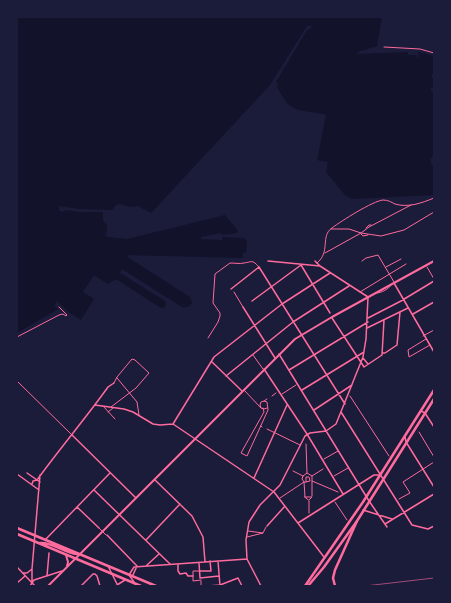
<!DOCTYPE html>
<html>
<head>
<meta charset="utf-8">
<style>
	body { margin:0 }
	#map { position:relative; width:451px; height:603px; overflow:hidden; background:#1b1b3a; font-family:"PT Sans Narrow",sans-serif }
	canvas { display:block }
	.frame { position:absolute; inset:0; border:18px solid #1b1b3a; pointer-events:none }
</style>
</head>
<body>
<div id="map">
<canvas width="451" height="603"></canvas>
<div class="frame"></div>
</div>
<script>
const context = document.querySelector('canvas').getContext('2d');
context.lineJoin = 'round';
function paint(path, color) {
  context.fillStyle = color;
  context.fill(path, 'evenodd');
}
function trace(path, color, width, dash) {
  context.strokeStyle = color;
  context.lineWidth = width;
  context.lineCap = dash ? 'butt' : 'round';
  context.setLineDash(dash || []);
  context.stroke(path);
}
paint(new Path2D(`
	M17 17H382L377 46 358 52 357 53 358 54 408 52V55H417V58L419 57 418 52 434 56V73L432 74V78L434 79V88H431L430 90 434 92V155L430 160 434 170V195L352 199 346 196 326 172 328 162 317 160 326 115C314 111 296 113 287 103 283 98 280 92 277 87L278 84 276 82 307 30 310 29 312 26H307L270 85 151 213 138 206 129 207 120 204 116 205 112 210 80 209 59 206V210L62 212 66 210 80 212H103V221L107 225V233L105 235 107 237 127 239 225 215 238 231 237 233 222 235 221 233 201 237V239L222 240 223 237 244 238 247 241 246 252 243 253V258L127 255V256L129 258 190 297 192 303C190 307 187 308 182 307L122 269 120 273 165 301 166 303 165 307 161 308 116 279 108 284 94 275 83 292 94 299 81 320 70 313 57 301 54 306 58 309 17 333Z`), '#12122b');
trace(new Path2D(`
	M362 261 366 258 378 255 394 282
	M386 267 401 259
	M360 292 406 264
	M377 293C381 293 389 289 391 285
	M208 338 218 322 220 316V313L213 303 215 274 230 263C234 263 240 264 244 263 252 262 252 259 259 267
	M244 390 261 408
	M263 408 264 412 241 453 247 456 268 410 267 402 264 401 261 402 260 405 261 408 264 409 267 408`), '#ff6b9d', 1);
trace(new Path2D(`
	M384 47 420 49 434 53
	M366 228 369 225H371
	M331 229H349L361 233 381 236 404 230 434 212
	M361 234 363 236 368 235
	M325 253 361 233 369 227 411 205
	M317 263C331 252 320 236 332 228 341 221 373 201 383 200 388 200 391 202 395 204 408 208 422 203 434 198
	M427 267 434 279
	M234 292 243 307
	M423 336 434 330
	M17 337 59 315 63 314 66 316 67 315 59 307
	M426 339 408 350 409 357 430 345
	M253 355 263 369
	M117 378 137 402 139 415
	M17 381 72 435
	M282 394 296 385
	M272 396 276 393
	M350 396 389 456
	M264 401 267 399
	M103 406 115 419
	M111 407 136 388 149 373 135 360 132 359 117 377 114 383
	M108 412 113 408
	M261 426 262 427
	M267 429 300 445
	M419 432 434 457
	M306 444 307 473
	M324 459 338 451
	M293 471 303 476
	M312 476 323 469
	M334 476 348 468
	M312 481V496
	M305 497 304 482H306V477H309L310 481 306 482
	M305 497H312L309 500Z
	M280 498 304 482 302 479 303 476 307 473 312 476V481L338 492
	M399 499 410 493 403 482 434 462
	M309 501V513
	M335 502 347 520
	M99 528 106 535
	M263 533 266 527
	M247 537 263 533 248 531
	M199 571H193V581L201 580
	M201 581V586`), '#ff6b9d', 1);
trace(new Path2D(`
	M268 261 320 266
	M301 265 330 313
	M394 283 434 352
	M231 289 259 267 345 404
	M252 301 301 265
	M243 307 275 358
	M413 314 434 302
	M332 318 364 367 382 355 384 320
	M368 318 401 301 434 281
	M367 328 408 308
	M383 353H385L397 345 400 312
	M279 354 369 501 387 527
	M363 358 368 364
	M212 362 242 391
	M264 369 307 434 343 494
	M289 370 368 322
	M226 376 293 322 349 286
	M302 390 364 352
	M95 405 124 409 133 412 153 424 160 425 173 424 274 492 324 557
	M314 410 352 385
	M421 411 425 413 434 427
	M341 412 412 525 428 529 434 526
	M173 424 214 357 282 304 330 273
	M72 435 136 498
	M405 437 406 442 434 487
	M27 473 40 482
	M17 474 39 490
	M254 478 287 405
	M155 480 192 516 203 537 205 562
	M32 484 33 481 37 480C60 448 86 418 108 387L114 383
	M94 490 170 564
	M77 507 99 528
	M363 510 392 519
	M298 523 374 475H381
	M385 524 434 494
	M267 526 285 506
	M107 535 137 566
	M45 540 110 473
	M146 540 180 504
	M218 561 220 586
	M199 563 200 578 219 576
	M178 564V571L180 574 186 573 188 576H193
	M147 565 159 554
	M108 566 118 586
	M17 567 35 586
	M200 571H211L210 561
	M23 573H27L32 569
	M133 575 137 566
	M47 576 49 553
	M32 582V569L40 475
	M134 582 129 575 134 567 247 559
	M17 583 25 576
	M117 585 125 580
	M30 586 34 580 62 571
	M81 586 93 574H95L97 576 100 586
	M208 586 220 585 238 578 242 586
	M261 586 247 559 246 540 249 522 260 505 280 485 305 436 310 433 326 431 336 424 363 357 366 339 368 297 320 266 315 261`), '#ff6b9d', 1.5);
trace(new Path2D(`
	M66 555 68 562 67 566
	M48 586 295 339 332 317 434 261`), '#ff6b9d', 2);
trace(new Path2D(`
	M305 586 363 502 434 390
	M308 586 324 567 357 521 434 399`), '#ff6b9d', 2.5);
trace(new Path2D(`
	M17 528 156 586
	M17 534 141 586
	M40 543C53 542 64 553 77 554
	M335 586 333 578 335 570 357 521`), '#ff6b9d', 2.5);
trace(new Path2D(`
	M365 586 434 578`), '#a44b75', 1);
</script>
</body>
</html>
